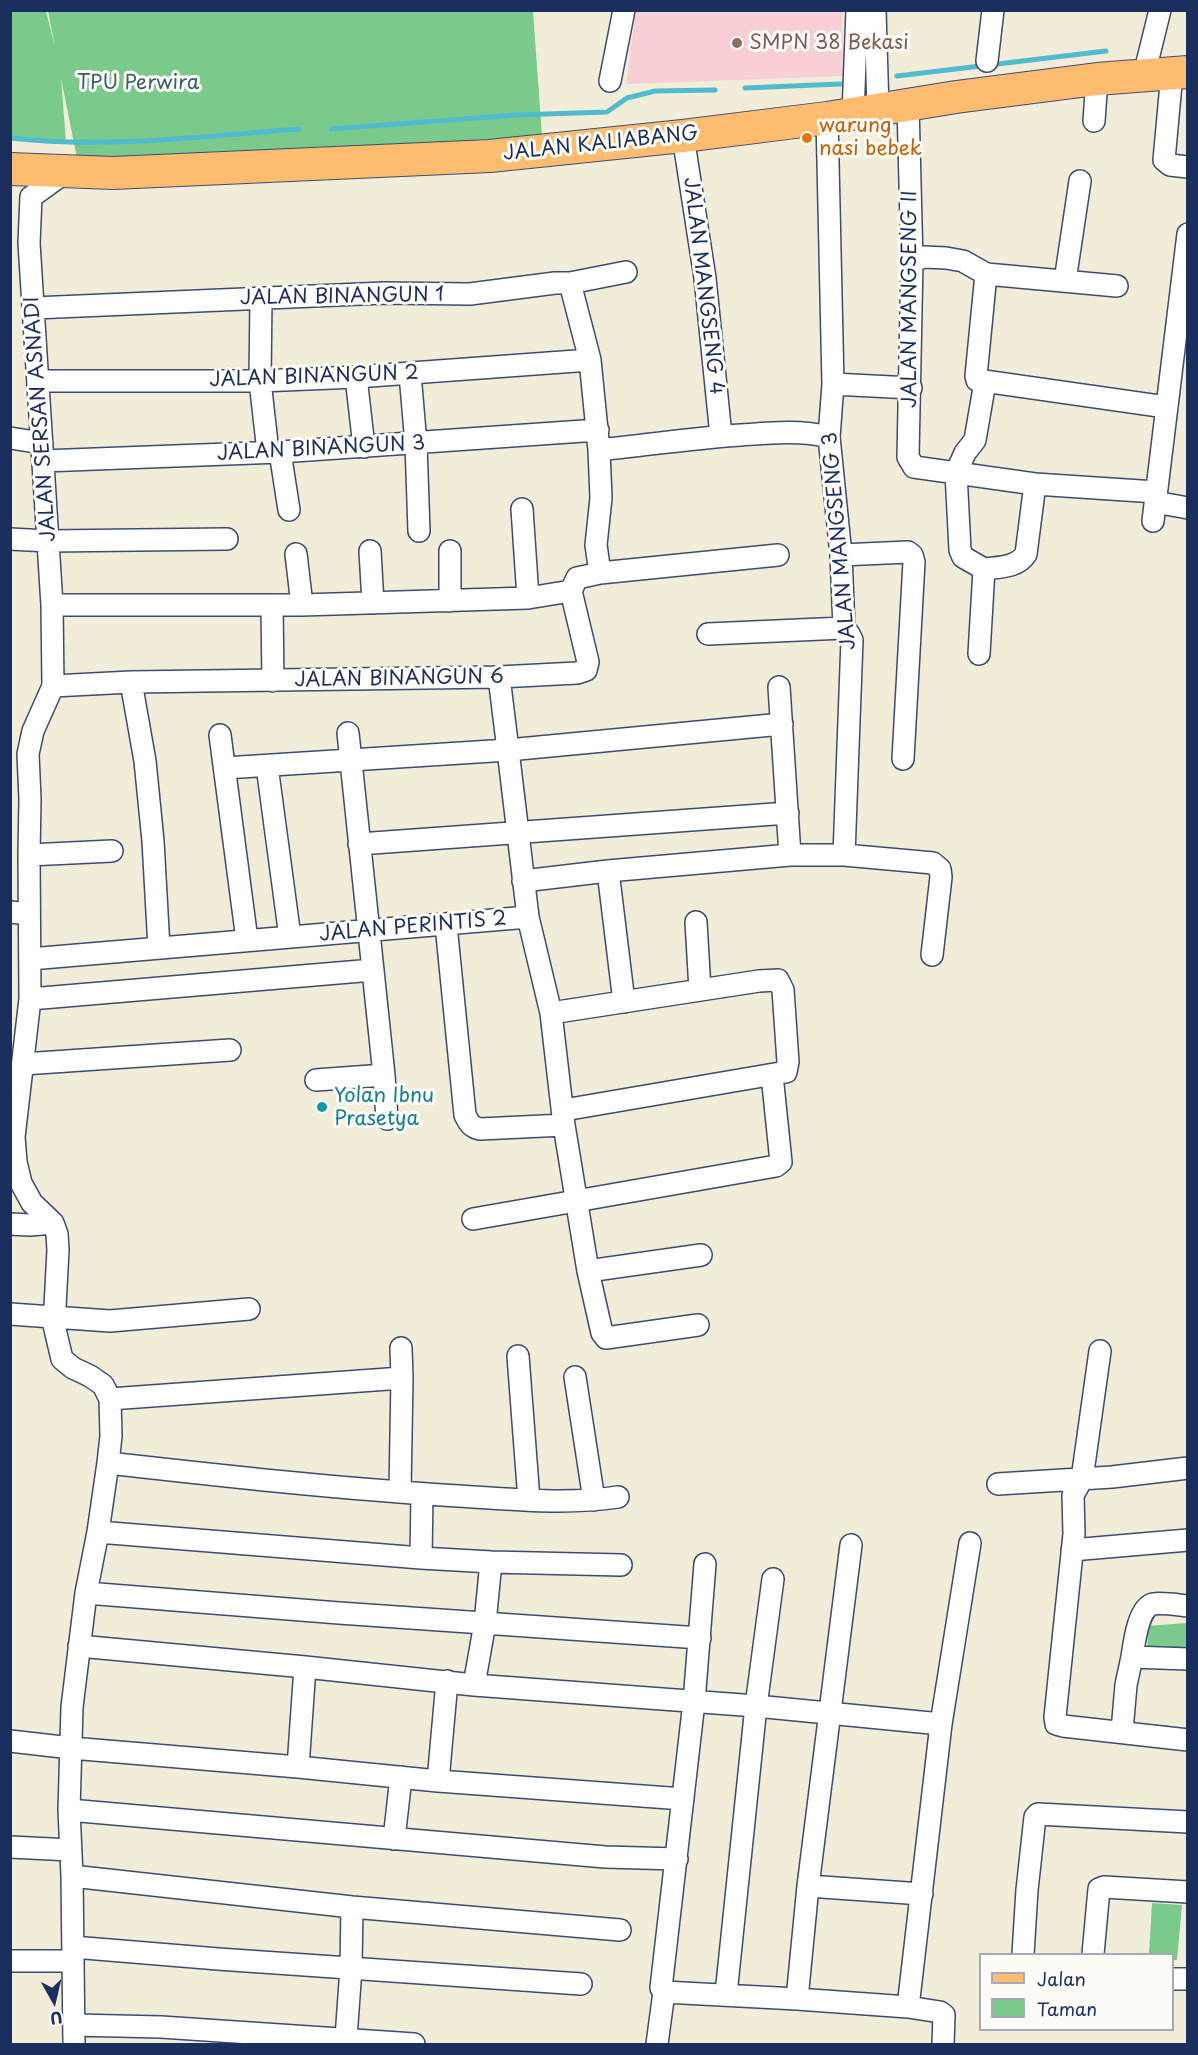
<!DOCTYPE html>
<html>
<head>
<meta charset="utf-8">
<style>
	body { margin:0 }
	#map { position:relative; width:1198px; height:2055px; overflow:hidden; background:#f1edd8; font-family:"Playpen Sans",sans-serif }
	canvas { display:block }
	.frame { position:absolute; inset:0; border:12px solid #1b2f5e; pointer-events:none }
	.legend { position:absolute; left:979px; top:1953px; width:195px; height:78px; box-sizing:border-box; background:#fdfcf7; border:2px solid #a3aaba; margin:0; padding:8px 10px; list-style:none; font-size:18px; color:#1b2f5e }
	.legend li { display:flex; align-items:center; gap:12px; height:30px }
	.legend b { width:30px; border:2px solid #a3aaba }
	.north { position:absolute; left:24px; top:1971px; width:60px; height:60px; -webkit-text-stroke:4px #fdfcf7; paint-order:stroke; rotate:172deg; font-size:16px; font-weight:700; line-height:24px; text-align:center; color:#1b2f5e }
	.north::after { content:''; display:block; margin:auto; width:21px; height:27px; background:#1b2f5e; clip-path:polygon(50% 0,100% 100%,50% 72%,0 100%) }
</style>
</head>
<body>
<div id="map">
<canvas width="1198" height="2055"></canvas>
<div class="frame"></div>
<ul class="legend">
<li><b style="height:8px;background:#febc70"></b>Jalan</li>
<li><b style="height:16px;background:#7aca8b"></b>Taman</li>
</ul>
<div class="north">U</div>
</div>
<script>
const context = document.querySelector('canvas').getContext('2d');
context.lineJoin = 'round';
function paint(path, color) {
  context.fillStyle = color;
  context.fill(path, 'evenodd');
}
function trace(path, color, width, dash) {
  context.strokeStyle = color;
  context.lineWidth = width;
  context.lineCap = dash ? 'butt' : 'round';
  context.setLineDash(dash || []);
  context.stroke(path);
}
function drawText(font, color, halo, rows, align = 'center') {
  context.font = font + ' "Playpen Sans",sans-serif';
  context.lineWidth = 6;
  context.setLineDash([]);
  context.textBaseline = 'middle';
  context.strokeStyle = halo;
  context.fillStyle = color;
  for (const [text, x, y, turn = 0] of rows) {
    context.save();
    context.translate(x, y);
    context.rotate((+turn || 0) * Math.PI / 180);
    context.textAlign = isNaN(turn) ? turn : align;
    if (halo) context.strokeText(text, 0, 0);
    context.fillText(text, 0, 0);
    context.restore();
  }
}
paint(new Path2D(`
	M636 11H842L844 76 626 84Z`), '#f7cfd4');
paint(new Path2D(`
	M11 11H46L55 47 48 11H533L542 136 297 151 77 158 61 78 66 142 11 138Z
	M1187 1623V1655H1148L1147 1626Z
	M1152 1903 1182 1905 1177 1960H1173L1172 1954H1149Z`), '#7aca8b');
trace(new Path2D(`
	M897 76 1106 51
	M745 88 840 84
	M331 129 516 115 607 112 627 98 655 91 715 90
	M10 138C106 149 203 136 299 129`), '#51bbce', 5);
const street = new Path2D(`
	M875 10 878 109
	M987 61 993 10
	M1172 73 1164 160 1170 165 1188 167
	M1144 75 1160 10
	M610 81 624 10
	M908 105 912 261 908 457 914 467 1035 484 1156 492
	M853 114 857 10
	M827 118 833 384 829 437 841 555 844 628 849 634 852 640 844 855
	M1094 121 1097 79
	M683 136 705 278 721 436
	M67 171 31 197 29 243 52 605 53 686 33 731 28 754 30 799 29 855 30 999 14 1137 16 1162 21 1183 32 1203 53 1223 57 1234 58 1250 54 1325 62 1359 73 1368 90 1376 103 1385 110 1399 111 1436 108 1463 98 1532 86 1593 72 1707 69 1810 72 1876 74 2044
	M912 261 924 257 946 258 963 261 986 274 1117 286
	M986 274 976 376 977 380 1166 407
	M1065 281 1080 181
	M570 283 626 272
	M261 298 260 381 268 452
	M34 308 384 293 470 294 555 283H570L590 360 599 450
	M410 374 416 444 419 531
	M356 377 364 447
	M38 381H260L356 377 590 360
	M833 384 911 388
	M10 438 42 443
	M280 452 289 510
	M43 461 280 452 598 430
	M1155 502 1188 508
	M522 509 528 598
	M1153 521 1188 234
	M10 539 48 541 227 539
	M370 551 373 603
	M296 554 302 605
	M841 555 908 552 912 555 914 562 903 759
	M984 569C998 567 1017 568 1026 554L1035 484
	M600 573 596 545 601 498 599 450C646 445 694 438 741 435 771 433 799 430 829 437
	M450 601V551
	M52 605H302L528 598 571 591 577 578 600 573 778 555
	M272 606 273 681
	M708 634 844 628
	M979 654 984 569 963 557 960 550 956 473 965 453 975 440 985 382
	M499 677 508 750 782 724
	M131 682 145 761 153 841 159 948
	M53 686 131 682 499 677 577 673 586 670 588 662 571 591
	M779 687 790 855H844L933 863 940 869 941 877 932 955
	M348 733 384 1075 387 1119
	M220 735 247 940
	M267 766 290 937
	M225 768 508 750 528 917
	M359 844 788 813
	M29 855 112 851
	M608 871 624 1002
	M523 881 608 871 790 855
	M10 912 29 914
	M696 922 700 990
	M446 925 465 1115C469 1123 471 1127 480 1129L564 1125
	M30 959 528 917 551 1013 564 1125 588 1271 602 1333 606 1338 698 1325
	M30 999 373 970
	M551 1013 759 981 778 980 783 990 788 1062 786 1072 564 1110
	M23 1064 230 1050
	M316 1080 384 1075
	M473 1219 776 1166 781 1162 772 1075
	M10 1224 30 1225 53 1223
	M588 1271 701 1255
	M10 1314 110 1321 249 1309
	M1100 1351 1082 1479 1073 1495 1074 1534 1055 1717 1056 1724 1063 1726 1188 1740
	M518 1356 529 1500
	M575 1377 594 1500
	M110 1399 402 1378
	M108 1463C224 1476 341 1489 458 1496 511 1499 565 1505 618 1497
	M998 1484 1112 1477 1188 1468
	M400 1492 402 1378 401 1348
	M98 1532 421 1558 491 1562 621 1565
	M1072 1550 1188 1540
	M421 1558 422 1494
	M86 1593 339 1613 700 1638
	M79 1646 305 1667 474 1685 756 1706 941 1724
	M1132 1657C1134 1644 1138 1608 1153 1604 1163 1602 1177 1605 1188 1606
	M474 1685 485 1623 491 1562
	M1122 1731 1126 1685 1132 1657 1188 1659
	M10 1741 71 1748 298 1767 438 1781 683 1799
	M298 1767 305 1667
	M438 1781 447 1681
	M69 1810 605 1857 677 1859
	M394 1839 401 1777
	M10 1847 71 1850
	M72 1876 352 1907 620 1930
	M808 1886 922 1894
	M73 1947 218 1959 581 1984
	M1023 1954 1027 1890 1035 1817 1038 1814 1188 1822
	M1093 1954 1099 1889 1104 1887 1188 1892
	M10 1961H73
	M1172 1979H1188
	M664 1992 797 1999 808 1886 851 1545
	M726 1994 756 1706 773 1579
	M797 1999 908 2007
	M75 2025 161 2027 414 2044
	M346 2038 351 1968 352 1907
	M657 2044 664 1992 661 1988 694 1702 705 1564
	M943 2044 944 2015 940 2012 908 2007 941 1724 970 1543`);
const primary = new Path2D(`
	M10 169 113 173 490 156 683 136 827 118 956 97 1097 79 1188 72`);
trace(street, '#3b4c70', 24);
trace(primary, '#3b4c70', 34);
trace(street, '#fff', 21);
trace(primary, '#febc70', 32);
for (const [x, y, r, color] of [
	[737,43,6,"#8d6e63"],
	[807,138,6,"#e8710a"],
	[322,1107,6,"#0f9aa8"]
]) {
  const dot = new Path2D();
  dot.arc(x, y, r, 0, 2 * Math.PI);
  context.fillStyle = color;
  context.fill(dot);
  trace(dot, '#fdfcf7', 2);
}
drawText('20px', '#785e54', '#fdfcf7', [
	["SMPN 38 Bekasi",749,43]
], 'left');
drawText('20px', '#385e6c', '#fdfcf7', [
	["TPU Perwira",138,83]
]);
drawText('20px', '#c56008', '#fdfcf7', [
	["warung",819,126],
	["nasi bebek",819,149]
], 'left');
drawText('20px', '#1b2f5e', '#fdfcf7', [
	["JALAN KALIABANG",601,144,-6],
	["JALAN MANGSENG 4",703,286,83],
	["JALAN BINANGUN 1",342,297,-1],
	["JALAN MANGSENG II",910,299,-90],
	["JALAN BINANGUN 2",314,377,-2],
	["JALAN SERSAN ASNADI",41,419,-94],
	["JALAN BINANGUN 3",321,449,-3],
	["JALAN MANGSENG 3",840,541,-95],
	["JALAN BINANGUN 6",399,679,-1],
	["JALAN PERINTIS 2",413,927,-5]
]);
drawText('20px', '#0d838f', '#fdfcf7', [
	["Yolan Ibnu",334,1096],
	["Prasetya",334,1119]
], 'left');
</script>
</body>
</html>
